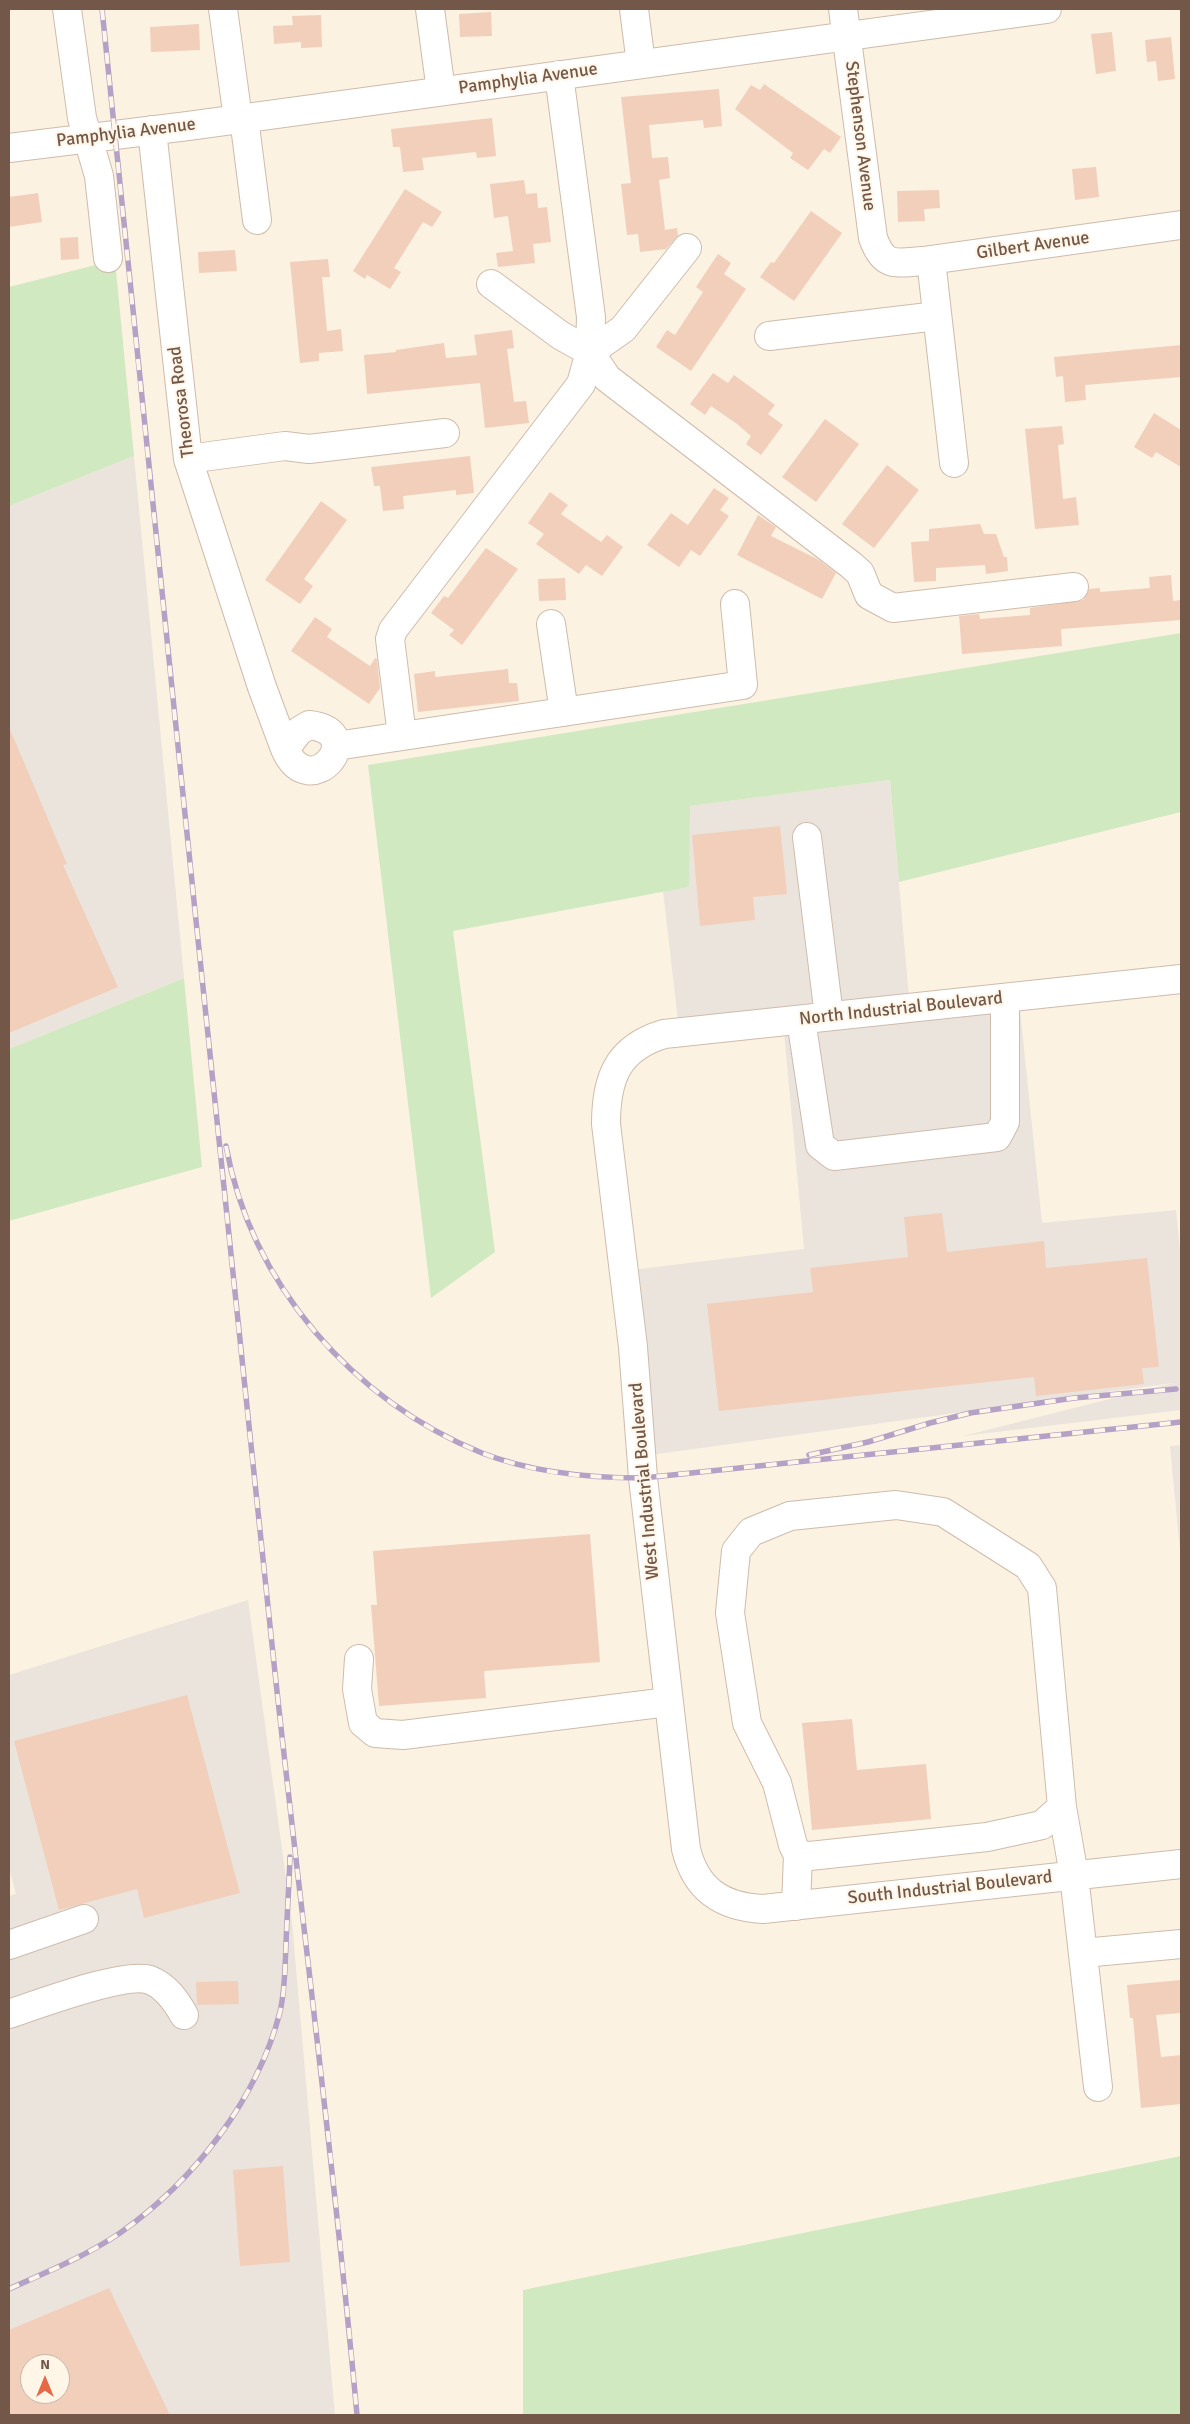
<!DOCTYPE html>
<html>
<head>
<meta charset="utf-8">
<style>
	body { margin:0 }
	#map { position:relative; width:1190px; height:2424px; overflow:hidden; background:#fcf2e2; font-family:Signika,sans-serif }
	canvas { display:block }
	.frame { position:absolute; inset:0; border:10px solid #735749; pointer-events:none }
	.north { position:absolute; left:20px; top:2354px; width:50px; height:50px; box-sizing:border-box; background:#fff6e8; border:1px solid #c7b6a8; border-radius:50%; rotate:0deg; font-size:14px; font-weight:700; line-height:20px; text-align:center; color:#735749 }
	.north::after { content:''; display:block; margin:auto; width:18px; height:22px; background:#e66947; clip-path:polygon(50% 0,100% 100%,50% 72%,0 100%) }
</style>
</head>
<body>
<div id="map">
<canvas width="1190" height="2424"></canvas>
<div class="frame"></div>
<div class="north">N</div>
</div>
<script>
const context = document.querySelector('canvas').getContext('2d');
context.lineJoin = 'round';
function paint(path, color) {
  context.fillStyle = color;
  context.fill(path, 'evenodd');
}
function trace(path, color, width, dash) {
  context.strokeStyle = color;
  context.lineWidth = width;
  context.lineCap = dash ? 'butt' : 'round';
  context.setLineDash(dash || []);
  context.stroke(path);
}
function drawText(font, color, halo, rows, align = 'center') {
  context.font = font + ' Signika,sans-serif';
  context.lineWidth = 4;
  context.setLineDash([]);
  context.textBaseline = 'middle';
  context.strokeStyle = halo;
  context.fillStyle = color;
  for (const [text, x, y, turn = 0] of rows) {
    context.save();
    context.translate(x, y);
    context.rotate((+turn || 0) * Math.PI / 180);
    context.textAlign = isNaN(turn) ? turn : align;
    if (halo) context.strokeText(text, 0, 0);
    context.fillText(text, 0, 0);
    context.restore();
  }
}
paint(new Path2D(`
	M134 456 184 978 9 1049V506Z
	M890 780 909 998 1018 990 1042 1223 1176 1210 1181 1260V1410L963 1436 1173 1383 643 1456 623 1271 804 1249 782 1011 678 1021 663 891 689 887V806Z
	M1181 1445V1561L1170 1446Z
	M248 1600 292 1922 335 2415H9V1896L16 1894 9 1868V1675ZM30 2364H60V2394H30Z`), '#ebe4dd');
paint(new Path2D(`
	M115 260 134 456 9 506V287Z
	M1181 633V812L899 882 890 780 690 806 689 887 453 931 495 1252 431 1298 368 765Z
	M184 978 202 1167 9 1221V1049Z
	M1181 2156V2415H523V2290Z`), '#d1e9c1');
paint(new Path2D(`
	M491 12 492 36 460 37 459 14Z
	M321 15 322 47 301 48V42L274 44 273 26 293 25 292 16Z
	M199 24 200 50 151 52 150 27Z
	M1112 32 1116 71 1096 74 1091 34Z
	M1171 37 1175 79 1158 81 1156 61 1147 62 1145 40Z
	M764 84 841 137 830 153 824 149 808 170 790 158 793 153 735 109 751 85 760 90Z
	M719 89 722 126 704 128 703 120 649 125 652 158 668 157 670 178 659 180 665 230 677 228 678 236 666 249 640 252 638 234 627 235 621 184 631 183 621 97Z
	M492 118 496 156 477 158 476 152 422 158 424 170 403 172 400 147H393L391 129Z
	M1096 167 1099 197 1075 200 1072 169Z
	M524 180 526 194 537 193 538 208 547 207 551 242 533 244 535 263 498 267 496 253 513 251 508 216 494 218 490 184Z
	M405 189 442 212 432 227 423 222 394 268 401 272 390 289 367 275 365 279 353 271Z
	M939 190 940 208 924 209 925 221 898 222 897 191Z
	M38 193 42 222 9 227V197Z
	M811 211 842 233 794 301 760 277 771 262 774 263Z
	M78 237 79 259 61 260 60 238Z
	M235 250 237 271 199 273 198 252Z
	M718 254 731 263 724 274 746 289 691 371 656 347 667 330 675 335 703 292 696 287Z
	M328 259 330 277H322L327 331 341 329 343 351 319 353V361L300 363 290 262Z
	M512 330 514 348 507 349 514 402 526 401 529 423 485 428 480 383 367 394 364 355 396 352V350L444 343 446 358 477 355 474 335Z
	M1181 345V377L1085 385 1086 400 1065 402 1063 376 1056 377 1054 357Z
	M713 373 728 383 734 375 775 405 768 414 783 425 761 455 746 444 751 436 737 424 711 406 705 415 690 404Z
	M1154 413 1181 430V467L1156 452 1152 458 1134 447Z
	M825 419 859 444 816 502 782 477Z
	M1062 426 1064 444 1058 445 1063 499 1076 497 1079 525 1035 529 1025 429Z
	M470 456 474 493 456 495V490L403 496 404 509 383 511 380 486H374L371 467Z
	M887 465 919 490 874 548 842 524Z
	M714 488 729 498 720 510 729 516 700 556 691 550 679 567 647 545 671 513 688 525Z
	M550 492 568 505 561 514 601 542 607 535 623 547 602 576 586 565 579 574 536 544 544 534 528 523Z
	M321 501 347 520 304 579 313 586 300 604 265 580Z
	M758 515 776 527 771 536 819 560 836 573 822 599 737 555Z
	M980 524 984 534H996L1004 557H1007L1008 571 986 574 985 565 936 568V581L914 582 911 542 929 541V529Z
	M486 548 518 569 462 645 449 635 454 630 431 613 444 596 448 598Z
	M1171 575 1173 601 1181 600V620L1061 629 1062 646 962 654 959 616 979 614 980 619 1030 615V608L1083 600 1089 589 1100 588V592L1150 588 1149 577Z
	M565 578 566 600 539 601 538 579Z
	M315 617 332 629 327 637 370 666 375 658 377 659 380 688 369 704 291 651Z
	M508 669 509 683H517L519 701 418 712 414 674 435 671V677Z
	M9 727 67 864 63 865 118 987 9 1033Z
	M780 826 787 894 753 897 755 920 700 926 692 835Z
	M942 1213 947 1252 1044 1241 1046 1268 1147 1258 1159 1367 1142 1368 1144 1384 1036 1396 1034 1377 719 1411 707 1304 813 1292 810 1268 908 1257 904 1217Z
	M590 1534 600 1662 484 1671 486 1698 379 1706 371 1605H377L373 1551Z
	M187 1695 240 1893 144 1918 137 1889 59 1910 14 1741Z
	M852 1719 857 1770 926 1764 931 1819 812 1830 802 1723Z
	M1181 1980V2013L1156 2015 1161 2057 1181 2055V2104L1141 2108 1133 2018H1130L1127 1985Z
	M238 1981 239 2004 197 2005 196 1982Z
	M283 2166 290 2262 240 2266 233 2170Z
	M109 2288 170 2415H9V2330ZM30 2364H60V2394H30Z`), '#f1cfba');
const minor = new Path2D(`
	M67 9 82 118 99 176 108 258
	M223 9 238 119
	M430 9 441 91
	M634 9 641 64
	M843 9 873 238C884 268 895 263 923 261L1181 225
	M244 118 257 220
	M152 130 188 459 262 687 285 749
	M9 148 188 126 1047 9
	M931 260 954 463
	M491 284 560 335 590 352 607 378 851 565 860 573 869 595 893 608 1074 587
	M769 336 937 316
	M590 352 623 329 687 248
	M188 459 285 446 309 449 445 433
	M551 624 564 712
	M309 725C371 732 310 806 285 749L299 731Z
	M402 736 390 639 393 630 581 384 590 352 591 317 559 75
	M336 746 743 685 735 604
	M807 837 829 1016
	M1181 979 664 1034C617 1048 606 1079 606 1124L633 1347 643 1478 686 1849C696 1890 722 1907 763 1909L1181 1864
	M801 1020 820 1145 834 1156 997 1137 1005 1122V998
	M896 1505 943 1512 1028 1566 1042 1588 1062 1807 1042 1825 987 1837 810 1856 798 1855 793 1845 777 1783 747 1723 730 1613 736 1551 751 1532 790 1516Z
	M359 1659 357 1689 363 1723 375 1733 403 1735 668 1702
	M1062 1807 1074 1875 1098 2087
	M796 1906 798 1855
	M9 1945 84 1919
	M1083 1953 1181 1944
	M9 2014C36 2005 126 1971 150 1980 166 1986 176 2001 184 2015`);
trace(minor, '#cfbbac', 30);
trace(minor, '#fff', 28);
const rail = new Path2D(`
	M102 9C158 557 215 1106 273 1654 300 1908 334 2161 357 2415
	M226 1146C251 1284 353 1401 482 1453 533 1473 589 1478 643 1478L1181 1422
	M809 1455 868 1442 930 1423 970 1413 1074 1398 1176 1389
	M9 2289C47 2272 86 2256 120 2233 194 2181 257 2100 280 2012 285 1991 285 1967 286 1944 287 1915 289 1886 290 1857`);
trace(rail, '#b4a1c5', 5.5);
trace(rail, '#fff6e8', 4, [11]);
drawText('18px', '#735749', '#fff6e8', [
	["Pamphylia Avenue",528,79,-8],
	["Pamphylia Avenue",126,133,-7],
	["Stephenson Avenue",860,136,83],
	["Gilbert Avenue",1033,246,-8],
	["Theorosa Road",182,402,-97],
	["North Industrial Boulevard",901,1009,-6],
	["West Industrial Boulevard",645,1481,-95],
	["South Industrial Boulevard",950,1888,-6]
]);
</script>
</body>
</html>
